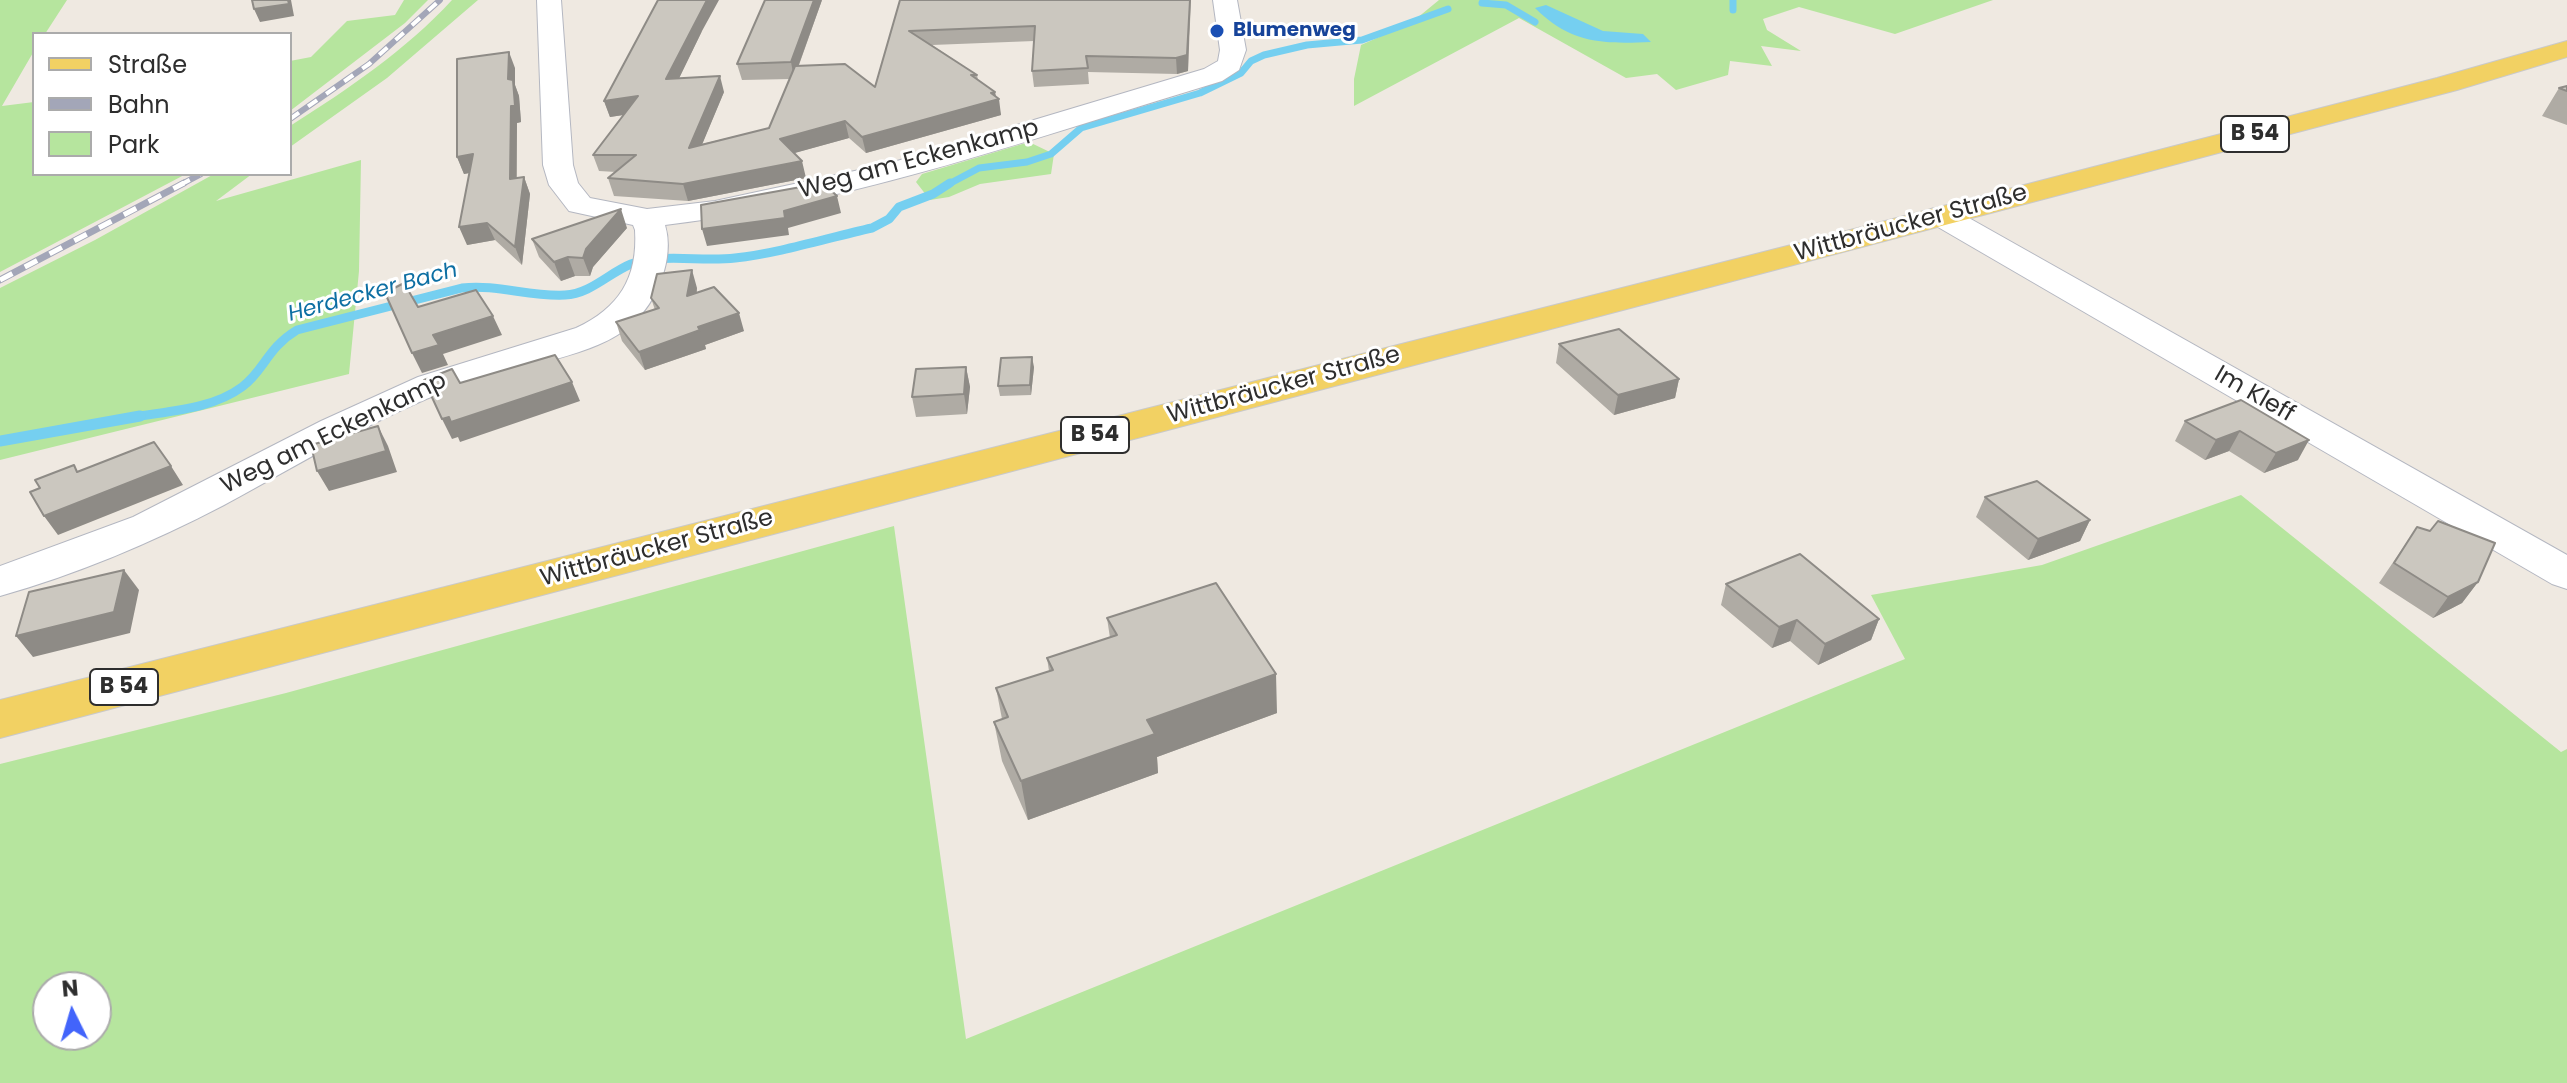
<!DOCTYPE html>
<html>
<head>
<meta charset="utf-8">
<style>
	body { margin:0 }
	#map { position:relative; width:2567px; height:1083px; overflow:hidden; background:#efe9e1; font-family:Poppins,sans-serif }
	canvas { display:block }
	.legend { position:absolute; left:32px; top:32px; width:260px; height:144px; box-sizing:border-box; background:#fff; border:2px solid #ababab; margin:0; padding:10px 14px; list-style:none; font-size:24px; color:#2e2e2e }
	.legend li { display:flex; align-items:center; gap:16px; height:40px }
	.legend b { width:40px; border:2px solid #ababab }
	.north { position:absolute; left:32px; top:971px; width:80px; height:80px; box-sizing:border-box; background:#fff; border:2px solid #ababab; border-radius:50%; rotate:355deg; font-size:22px; font-weight:700; line-height:32px; text-align:center; color:#2e2e2e }
	.north::after { content:''; display:block; margin:auto; width:28px; height:36px; background:#4264fb; clip-path:polygon(50% 0,100% 100%,50% 72%,0 100%) }
</style>
</head>
<body>
<div id="map">
<canvas width="2567" height="1083"></canvas>
<ul class="legend">
<li><b style="height:10px;background:#f2d163"></b>Straße</li>
<li><b style="height:10px;background:#a3a6b8"></b>Bahn</li>
<li><b style="height:22px;background:#b6e59e"></b>Park</li>
</ul>
<div class="north">N</div>
</div>
<script>
const context = document.querySelector('canvas').getContext('2d');
context.lineJoin = 'round';
function paint(path, color) {
  context.fillStyle = color;
  context.fill(path, 'evenodd');
}
function trace(path, color, width, dash) {
  context.strokeStyle = color;
  context.lineWidth = width;
  context.lineCap = dash ? 'butt' : 'round';
  context.setLineDash(dash || []);
  context.stroke(path);
}
function drawText(font, color, halo, rows, align = 'center') {
  context.font = font + ' Poppins,sans-serif';
  context.lineWidth = 6;
  context.setLineDash([]);
  context.textBaseline = 'middle';
  context.strokeStyle = halo;
  context.fillStyle = color;
  for (const [text, x, y, turn = 0] of rows) {
    context.save();
    context.translate(x, y);
    context.rotate((+turn || 0) * Math.PI / 180);
    context.textAlign = isNaN(turn) ? turn : align;
    if (halo) context.strokeText(text, 0, 0);
    context.fillText(text, 0, 0);
    context.restore();
  }
}
paint(new Path2D(`
	M0 0H67L45 34H34V51L2 106 34 102V174H186L0 272Z
	M404 0H428L405 23 290 111V61L311 57 347 21 395 15Z
	M452 0H478L387 78 290 147V126C348 89 405 51 452 0Z
	M1439 0H1993L1895 34 1799 7 1763 19 1767 30 1801 51 1761 46 1772 66 1730 61 1728 75 1676 90 1657 74 1626 78 1519 18 1354 106V79L1361 45 1411 23Z
	M1029 142 1054 154 1051 174 980 184 949 197 930 200 916 182 922 174Z
	M361 160 359 271 349 374 0 460V288L95 240 214 174H252L216 201Z
	M2241 495 2561 752 2567 749V1083H0V764L286 693 894 526 966 1039 1905 659 1871 595 2042 565ZM48 987H96V1035H48Z`), '#b6e59e');
paint(new Path2D(`
	M1546 5 1603 31 1643 34 1651 42C1603 44 1571 44 1535 8Z`), '#75cff0');
trace(new Path2D(`
	M1733 0V10
	M1482 3 1506 5 1535 22
	M947 185 979 168 1027 162 1051 154 1081 128 1200 93 1241 73 1251 61 1264 55 1307 45 1362 40 1448 9`), '#75cff0', 7);
trace(new Path2D(`
	M129 418C166 411 211 410 242 387 264 371 267 348 297 330L462 288C497 284 530 297 565 295 590 294 609 273 631 264 663 253 701 262 735 258 780 253 827 238 872 228L889 219 899 207 933 194 950 183`), '#75cff0', 9);
trace(new Path2D(`
	M0 441 140 416`), '#75cff0', 11);
const street = new Path2D(`
	M537 0H561L573 165 578 183 590 198 647 209 715 201 887 164 1204 69 1218 61 1220 50 1213 0H1237L1246 50 1239 70 1222 81C1039 136 855 203 665 225 675 258 657 302 632 324 597 357 519 365 473 381 385 411 306 461 224 505 153 542 78 574 0 596V566L133 517 321 421 418 377 576 328C619 308 638 278 635 230L633 225 569 211 549 185 543 165Z
	M1942 207 1953 209 2567 555V589L2552 584 1931 223 1927 216 1931 209Z`);
const primary = new Path2D(`
	M2567 41V57L2457 90 0 738V700L1866 226 2437 78Z`);
trace(street, '#b4b7c1', 2);
trace(primary, '#c9c9c9', 2);
paint(street, '#fff');
paint(primary, '#f2d163');
const railFar1 = new Path2D(`
	M290 119 369 64 440 0
	M180 185 201 174`);
const rail = new Path2D(`
	M0 280 184 183`);
trace(railFar1, '#a3a6b8', 6);
trace(rail, '#a3a6b8', 7);
trace(railFar1, '#fff', 4, [11]);
trace(rail, '#fff', 5, [14]);
paint(new Path2D(`
	M822 0 799 65 875 87 900 0H1191L1188 71 1177 74 1088 72 1089 84 1034 87 1032 71 1034 41 932 45 977 75 978 80 995 92 1001 115 866 153 849 138 794 153 806 178 688 201 614 196 608 178 616 172 599 171 593 155 623 115 610 117 604 101 702 31 679 78 724 92 702 144 769 128 790 79 742 80 737 64Z
	M515 68V85L519 96 521 122 517 123V178L524 177 530 194 522 265 495 240 467 245 469 173 464 174 457 157Z
	M2567 86V125L2542 116 2559 88Z
	M627 228 593 267 590 276H575L561 281 539 257 532 239Z
	M697 288V293L744 331 705 345 706 349 645 370 622 341 616 322 655 310 651 298Z
	M1559 344 1679 379 1675 398 1614 415 1556 363Z
	M966 367 970 387 967 414 916 417 912 397Z
	M1034 367 1031 395 1000 396 998 386Z
	M2241 400 2298 460 2264 473 2229 451 2205 460 2175 441 2185 421Z
	M1985 497 2090 520 2080 541 2028 560 1976 517Z
	M2417 527 2478 582 2462 603 2433 618 2379 583Z
	M1726 584 1879 619 1871 640 1818 665 1790 641 1772 648 1721 605Z
	M1107 618 1277 713 1157 757 1158 773 1028 820 1002 761 994 722 1002 719 996 688 1049 671 1047 658 1110 638Z`), '#afaba4');
paint(new Path2D(`
	M288 0H291L294 16 260 22 254 9Z
	M707 0H719L702 31 671 95 666 79Z
	M814 0H822L794 78 791 62Z
	M1190 0 1188 71 1177 74 1176 58Z
	M509 52 515 68V85L519 96 521 122 517 123 516 196 510 179 511 106 508 79Z
	M720 76 724 92 694 164 689 148Z
	M995 92 996 100 999 99 1001 115 866 153 862 137Z
	M638 96 643 112 610 117 604 101Z
	M845 121 849 138 784 156 780 139Z
	M473 154 480 171 464 174 457 157Z
	M802 161 806 178 688 201 683 184Z
	M524 177 530 194 522 265 515 247Z
	M837 196 841 213 788 228 789 235 707 246 702 229 784 211Z
	M621 209 627 228 593 267 590 276 583 258 586 249Z
	M487 223 495 240 467 245 459 227Z
	M568 257 575 276 561 281 554 262Z
	M692 270 697 288 693 314 687 296Z
	M739 313 744 331 705 345 706 349 645 370 639 352 698 327Z
	M493 316 502 335 443 354 448 365 422 373 412 353 433 335Z
	M1032 357 1034 367 1031 395 1030 385Z
	M966 367 970 387 967 414 964 394Z
	M1679 379 1675 398 1614 415 1618 395Z
	M572 382 580 401 460 442 458 437 452 439 442 419Z
	M378 426 388 446 397 472 329 491 317 471Z
	M2240 431 2229 451 2205 460 2216 440Z
	M2309 440 2298 460 2264 473 2276 453Z
	M171 466 183 485 58 535 44 516Z
	M2090 520 2080 541 2028 560 2038 539Z
	M124 570 139 590 130 633 33 657 16 636Z
	M2478 582 2462 603 2433 618 2448 597Z
	M1879 619 1871 640 1818 665 1825 644Z
	M1797 620 1790 641 1772 648 1779 627Z
	M1276 674 1277 713 1157 757 1158 773 1028 820 1021 781 1147 720Z`), '#8e8b86');
const building = new Path2D(`
	M252 0H288L289 4 254 9Z
	M658 0H707L666 79 720 76 689 148 769 128 795 66 845 64 875 87 900 0H1190L1187 55 1176 58 1086 56 1088 68 1032 71 1035 26 909 31 977 75H971L995 92 991 93 999 99 862 137 845 121 780 139 802 161 683 184 608 178 636 155H593L638 96 604 101Z
	M765 0H814L791 62 737 64Z
	M509 52 508 79 513 80 515 106H511L510 179 524 177 515 247 487 223 459 227 473 154 457 157V59Z
	M2567 86V91L2559 88Z
	M823 183 837 196 784 211 785 218 702 229 701 205Z
	M621 209 586 249 583 258 568 257 554 262 532 239Z
	M692 270 687 296 714 287 739 313 698 327 700 330 639 352 616 322 659 308 651 298 657 274Z
	M404 283 418 307 476 290 493 316 433 335 439 345 412 353 385 293Z
	M1619 329 1679 379 1618 395 1559 344Z
	M555 355 572 382 451 422 449 417 442 419 424 380 452 369 460 383Z
	M1032 357 1030 385 998 386 1001 358Z
	M966 367 964 394 912 397 916 369Z
	M2241 400 2309 440 2276 453 2240 431 2216 440 2185 421Z
	M378 426 386 451 317 471 311 445Z
	M154 442 171 466 44 516 30 492 40 488 35 480 74 465 77 472Z
	M2037 481 2090 520 2038 539 1985 497Z
	M2438 521 2495 543 2478 582 2448 597 2394 563 2417 527 2430 531Z
	M1800 554 1879 619 1825 644 1797 620 1779 627 1726 584Z
	M124 570 114 612 16 636 29 592Z
	M1216 583 1276 674 1147 720 1155 734 1021 781 994 722 1008 717 996 688 1053 670 1047 658 1117 635 1107 618Z`);
paint(building, '#cbc7bf');
trace(building, '#8e8b86', 2);
for (const [x, y, r, color] of [
	[1217,31,8,"#1a4fb4"]
]) {
  const dot = new Path2D();
  dot.arc(x, y, r, 0, 2 * Math.PI);
  context.fillStyle = color;
  context.fill(dot);
  trace(dot, '#fff', 3);
}
drawText('bold 20px', '#164399', '#fff', [
	["Blumenweg",1233,31]
], 'left');
for (const [x, y, w] of [
	[2255,134,68],
	[1095,435,68],
	[124,687,68]
]) {
  const box = new Path2D();
  box.roundRect(x - w / 2, y - 18, w, 36, 6);
  context.fillStyle = '#fff';
  context.fill(box);
  trace(box, '#2e2e2e', 2);
}
drawText('bold 22px', '#2e2e2e', null, [
	["B 54",2255,134],
	["B 54",1095,435],
	["B 54",124,687]
]);
drawText('italic 22px', '#0d6fa3', '#fff', [
	["Herdecker Bach",373,293,-15]
]);
drawText('24px', '#2e2e2e', '#fff', [
	["Weg am Eckenkamp",919,160,-15],
	["Wittbräucker Straße",1911,224,-15],
	["Wittbräucker Straße",1284,386,-15],
	["Im Kleff",2254,395,30],
	["Weg am Eckenkamp",334,434,-26],
	["Wittbräucker Straße",657,549,-15]
]);
</script>
</body>
</html>
